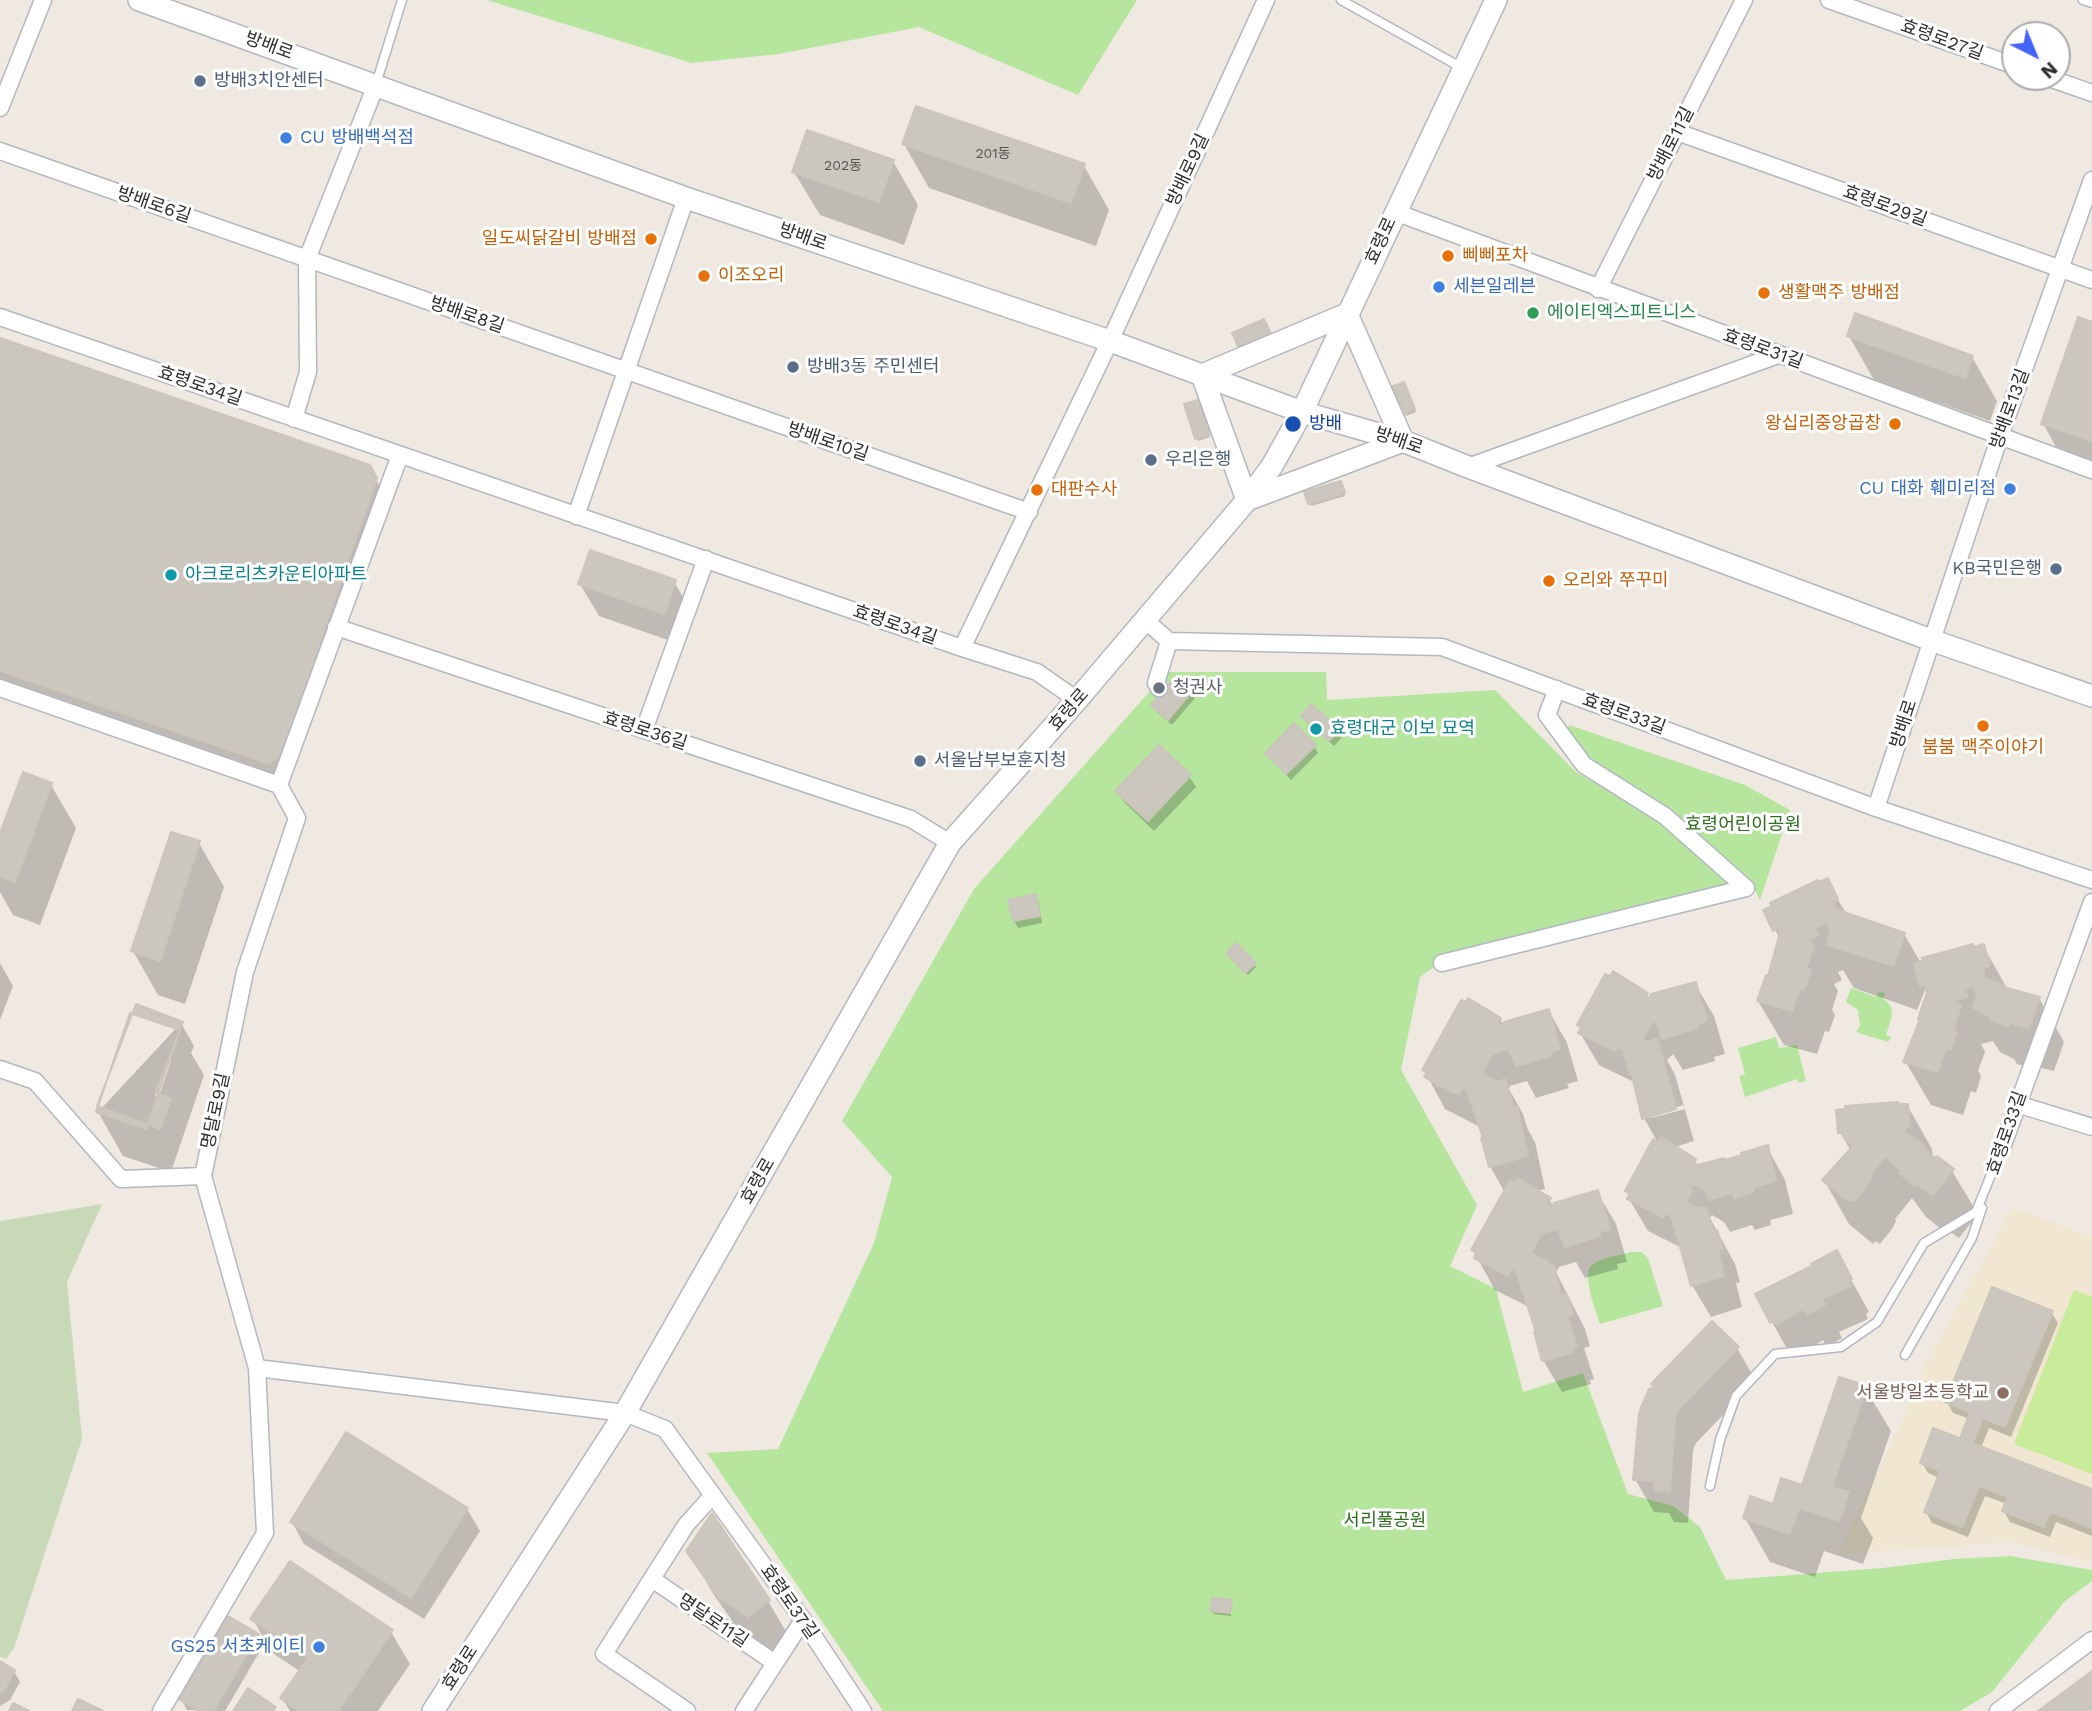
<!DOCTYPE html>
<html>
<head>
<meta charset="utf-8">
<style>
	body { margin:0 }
	#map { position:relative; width:2092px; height:1711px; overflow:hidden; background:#efe9e1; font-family:"Work Sans",sans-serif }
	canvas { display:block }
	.north { position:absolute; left:2001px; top:21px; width:70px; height:70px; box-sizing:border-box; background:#fff; border:2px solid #ababab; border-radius:50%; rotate:137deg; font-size:19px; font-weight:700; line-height:28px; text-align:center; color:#2e2e2e }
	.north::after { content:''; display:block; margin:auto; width:24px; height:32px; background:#4264fb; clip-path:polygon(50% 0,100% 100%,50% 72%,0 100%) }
</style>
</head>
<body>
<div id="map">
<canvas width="2092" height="1711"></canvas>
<div class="north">N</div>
</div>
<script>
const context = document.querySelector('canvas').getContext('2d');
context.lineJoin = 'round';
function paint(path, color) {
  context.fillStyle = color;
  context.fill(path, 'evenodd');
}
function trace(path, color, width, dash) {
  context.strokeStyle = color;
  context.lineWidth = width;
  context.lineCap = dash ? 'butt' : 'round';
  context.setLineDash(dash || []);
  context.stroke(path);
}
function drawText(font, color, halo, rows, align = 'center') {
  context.font = font + ' "Work Sans","Noto Sans KR",sans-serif';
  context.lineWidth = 6;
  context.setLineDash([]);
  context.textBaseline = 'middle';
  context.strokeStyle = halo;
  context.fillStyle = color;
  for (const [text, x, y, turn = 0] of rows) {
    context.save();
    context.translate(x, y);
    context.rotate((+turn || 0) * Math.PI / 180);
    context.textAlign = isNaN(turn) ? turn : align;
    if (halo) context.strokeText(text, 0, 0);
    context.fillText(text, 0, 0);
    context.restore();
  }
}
paint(new Path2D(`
	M2012 1208 2092 1236V1563L2013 1542 1837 1555 1903 1419 1923 1368Z`), '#f0e6d1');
paint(new Path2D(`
	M487 0H1137L1078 95 919 27 779 54 692 63Z
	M1167 672H1326L1327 700 1495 690 1577 773 1664 818 1734 885 1445 959 1420 977 1401 1070 1477 1205 1450 1266 1496 1289 1523 1392 1583 1373 1628 1494 1673 1506 1700 1527 1726 1580 1883 1568 1955 1559 2010 1556 2092 1570V1581L2065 1601 1992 1692 1960 1711H883L707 1453 778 1449 874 1243 892 1177 842 1121 974 889Z
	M1569 725 1745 785 1790 810 1760 900 1749 879 1675 813 1610 780 1588 762 1566 733Z
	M1851 988 1876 997 1879 992 1885 993 1883 999C1898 1007 1890 1022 1886 1035L1891 1037 1888 1042 1856 1032 1860 1026 1858 1010 1846 1002Z
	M1776 1037 1779 1048 1797 1045 1806 1081 1799 1083 1797 1079 1745 1097 1739 1076 1745 1074 1738 1048Z
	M1632 1252H1641L1648 1258 1663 1306 1600 1324C1596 1310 1580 1273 1593 1264 1604 1257 1620 1255 1632 1252Z`), '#b6e59e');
paint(new Path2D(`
	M102 1204 67 1282 82 1439 14 1648 6 1659 0 1657V1221Z`), '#c8d9b8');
paint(new Path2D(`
	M2074 1290 2092 1297V1474L2014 1444Z`), '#c9ec9a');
paint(new Path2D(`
	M904 144 1084 166 1109 210 1096 246 929 188Z
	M893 161 918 205 904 245 820 215 794 172Z
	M2092 324V467L2061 456 2043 423Z
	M1849 336 1972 357 1997 401 1990 421 1874 380Z
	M0 340 369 467 384 494 276 777 0 682Z
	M1403 384 1416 412 1406 416 1394 388Z
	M1199 404 1210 437 1198 441 1197 438Z
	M1342 486 1345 496 1311 506 1307 494Z
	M674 582 693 614 682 645 599 616 580 584Z
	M1191 692 1195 698 1172 725 1157 712 1153 705Z
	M1303 716 1339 730 1342 737 1334 746 1307 723Z
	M1314 746 1318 753 1291 780 1267 753Z
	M1189 776 1196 787 1154 831 1124 802 1118 791Z
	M51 785 76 828 40 925 13 915 0 892V838Z
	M199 843 224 887 185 1004 158 995 133 951Z
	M1827 881 1847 915 1904 934 1921 963 1983 946 2008 990 2039 998 2064 1042 2054 1071 2034 1066V1069L2017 1064 2014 1059 2000 1052 1993 1041 1981 1044 1985 1052 1978 1071 1981 1076 1976 1093 1971 1091 1963 1115 1931 1105 1905 1061 1921 1021 1928 996 1925 990 1917 1010 1854 988 1843 970 1838 972 1842 980 1834 984 1838 991 1832 1010 1835 1015 1829 1032 1825 1031 1817 1054 1784 1045 1758 1001 1769 978 1780 939 1765 911Z
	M1035 896 1039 903 1042 923 1018 928 1014 921 1010 901Z
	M1229 956 1254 964 1256 967 1248 975Z
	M0 963 13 986 0 1020Z
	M1695 984 1714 1016 1725 1054 1714 1057 1715 1061 1683 1070 1673 1054 1667 1060 1675 1075 1694 1141 1675 1147 1694 1160 1698 1167 1724 1162 1767 1147 1785 1180 1793 1214 1770 1220 1771 1225 1755 1230 1752 1225 1730 1232 1724 1222 1712 1215 1710 1218 1735 1264 1740 1282 1736 1283 1742 1307 1711 1317 1692 1285 1682 1248 1648 1231 1629 1199 1627 1191 1659 1145 1644 1118 1636 1083 1599 1065 1580 1033 1582 1030 1579 1025 1646 994 1650 1000ZM1684 1105 1685 1109 1651 1118V1115Z
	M1549 1011 1567 1043 1578 1081 1567 1084 1569 1088 1536 1098 1527 1081 1510 1086 1509 1089 1523 1114 1528 1130 1535 1142 1545 1189 1537 1191 1549 1200 1554 1207 1597 1192 1616 1224 1627 1262 1617 1264 1618 1269 1585 1278 1576 1262 1559 1267 1556 1272 1585 1329 1590 1346 1584 1348 1594 1379 1590 1380 1591 1384 1562 1392 1543 1360 1529 1303 1527 1306 1495 1290 1473 1250 1505 1193 1490 1166 1480 1123 1478 1126 1445 1109 1424 1070 1500 1019 1504 1026Z
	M181 1023 194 1046 191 1053 204 1075 171 1172 123 1156 98 1112ZM167 1061H171L159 1096H155Z
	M1907 1105 1932 1149 1933 1159 1952 1171 1978 1214 1959 1238 1942 1226 1940 1228 1926 1217 1912 1198 1895 1219 1896 1221 1892 1229 1880 1244 1876 1241 1873 1244 1849 1224 1824 1180 1851 1151 1840 1132 1898 1106Z
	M1836 1253 1869 1312 1866 1314 1868 1319 1839 1332 1842 1338 1827 1347 1823 1340 1796 1357 1794 1352 1790 1354 1757 1295 1814 1266Z
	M2051 1312 2058 1323 2011 1437 1989 1428 1981 1448 2092 1491V1536L2056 1522 2050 1537 2010 1522 2004 1511 2007 1504 1985 1496 1968 1537 1932 1523 1926 1512 1940 1478 1928 1473 1922 1462 1961 1440 1970 1419 1953 1413 1947 1402Z
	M1737 1348 1756 1381 1696 1443 1693 1450 1688 1523 1674 1522 1669 1513 1654 1512 1635 1479 1645 1416 1656 1390Z
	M1865 1388 1891 1431 1861 1518 1873 1538 1863 1564 1824 1551 1815 1577 1770 1562 1745 1518 1774 1506 1803 1487Z
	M467 1509 480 1531 424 1619 304 1544 292 1522Z
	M688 1551 768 1601 794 1645 774 1660 747 1642 714 1595Z
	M1231 1601V1616L1214 1614 1212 1611Z
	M253 1619 391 1632 410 1664 378 1711H290L282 1698 301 1672 271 1652Z
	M257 1635 263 1646 225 1711 187 1710 181 1699Z
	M0 1663 14 1671 20 1682 10 1700 0 1706Z`), '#0003');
const building = new Path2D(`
	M916 106 1085 164 1071 203 902 144Z
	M807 130 894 160 879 202 792 172Z
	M1855 313 1973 356 1965 378 1847 336Z
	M2078 317 2092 322V441L2041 424Z
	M1264 319 1271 334 1239 348 1232 333Z
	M0 338 370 465 377 478 280 757 267 763 0 671Z
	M1404 382 1415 409 1403 415 1391 387Z
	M1198 400 1210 434 1195 439 1184 404Z
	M1341 481 1345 493 1308 504 1304 492Z
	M590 550 676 580 664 614 578 584Z
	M1176 676 1193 690 1168 720 1151 705Z
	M1311 704 1340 729 1329 741 1301 716Z
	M1294 723 1316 745 1286 774 1265 753Z
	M1159 745 1191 775 1148 821 1115 791Z
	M23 772 52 783 15 882 0 876V833Z
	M171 832 200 841 160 961 131 951Z
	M1828 878 1838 899 1833 901 1835 909 1905 933 1894 966 1827 945 1830 929 1827 922 1815 928 1818 935 1807 941 1814 946 1806 969 1811 970 1804 990 1800 988 1792 1011 1757 1001 1766 975 1768 976 1780 933 1778 928 1773 931 1763 910 1772 906 1770 903 1818 880 1819 882Z
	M1036 894 1040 916 1013 921 1008 900Z
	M1236 943 1256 963 1245 973 1226 953Z
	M1973 944 1974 947 1984 944 1990 966 1984 968V978L2004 985 2003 987 2040 997 2029 1028 2010 1023 2009 1026 1990 1020 1991 1017 1973 1008 1977 996 1974 986 1965 989 1967 997 1954 1001 1961 1006 1953 1030 1957 1031 1951 1050 1946 1048 1938 1072 1903 1062 1920 1019H1918L1927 992 1925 984 1920 986 1914 963 1923 961 1922 958Z
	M1613 971 1648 993 1645 997 1649 998 1651 994 1696 982 1707 1021 1697 1024 1698 1028 1662 1039 1656 1021 1652 1023 1642 1039 1647 1042 1656 1039 1658 1041 1676 1109 1642 1119 1632 1075H1630L1623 1050 1618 1047 1615 1051 1578 1033 1581 1028 1577 1025 1605 974 1610 976Z
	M1468 998 1501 1018 1498 1024 1502 1026 1504 1022 1549 1009 1560 1049 1550 1052 1551 1056 1516 1066 1509 1049 1492 1054 1482 1073 1498 1082 1505 1079 1514 1108 1517 1107 1528 1156 1489 1167 1481 1138H1483L1467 1090 1463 1088 1459 1094 1449 1091 1424 1077 1427 1072 1422 1070 1461 1000 1466 1002Z
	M136 1004 183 1022 155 1093 171 1099 160 1129 97 1106Z
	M130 1013 180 1030 146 1129 96 1112Z
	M1898 1102V1104H1908L1910 1126 1905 1127V1132L1925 1146 1923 1148 1935 1158 1937 1156 1954 1169 1933 1195 1916 1184 1915 1186 1899 1173 1901 1171 1886 1156 1870 1175 1872 1176 1867 1185 1854 1201 1850 1198 1848 1201 1822 1180 1853 1146 1844 1138 1843 1133H1838L1836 1110 1845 1109V1106Z
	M1661 1137 1696 1159 1694 1163 1698 1165 1724 1158 1725 1160 1742 1155 1741 1153 1768 1145 1776 1181 1752 1188 1753 1192 1734 1198 1733 1193 1709 1200 1705 1190 1693 1184 1690 1188 1693 1190 1686 1203 1696 1208 1706 1207 1713 1231 1717 1230 1723 1249 1718 1250 1724 1276 1691 1286 1671 1216 1666 1213 1663 1217 1627 1199 1630 1193 1625 1191 1653 1139 1658 1142Z
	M1517 1178 1551 1198 1547 1204 1552 1207 1554 1203 1598 1190 1610 1229 1599 1232 1600 1236 1565 1247 1558 1229 1541 1234 1531 1253 1548 1262 1549 1266 1554 1265 1561 1296 1567 1294 1573 1314 1567 1316 1577 1346 1572 1348 1574 1352 1542 1361 1534 1332H1536L1516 1271 1512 1268 1508 1275 1498 1271 1474 1258 1476 1253 1471 1250 1510 1180 1515 1183Z
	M1837 1250 1852 1279 1849 1281 1851 1286 1822 1299 1825 1305 1807 1315 1803 1309 1776 1325 1773 1321 1770 1323 1755 1294 1812 1266 1811 1264Z
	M1992 1287 2053 1311 2005 1427 1983 1418 1973 1443 1960 1438 1970 1412 1945 1402Z
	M1712 1321 1739 1347 1678 1410 1675 1417 1670 1491 1654 1490V1481L1633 1480 1639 1413 1643 1414 1640 1410 1649 1389 1655 1388 1651 1384Z
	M1839 1377 1867 1386 1832 1487 1849 1492 1839 1521 1799 1508 1790 1534 1743 1518 1750 1496 1773 1504 1781 1478 1802 1485Z
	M1933 1428 2092 1489V1528L2050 1512 2044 1527 2002 1511 2008 1497 1979 1486 1962 1527 1924 1512 1940 1471 1920 1463Z
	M346 1432 468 1508 411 1598 290 1522Z
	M712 1513 770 1600 748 1617 719 1598 686 1551Z
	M290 1561 393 1630 338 1711H299L280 1698 308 1658 250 1619Z
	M1212 1598 1232 1600 1230 1613 1210 1611Z
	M228 1616 259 1634 213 1711H199L179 1699Z
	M0 1661 15 1670 5 1689 0 1692Z
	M2092 1671V1711H2038Z
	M248 1688 276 1707 273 1711H233Z
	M78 1699 103 1711H72Z
	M13 1703 29 1711H9Z`);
paint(building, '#cbc7bf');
trace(building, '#cbc5ba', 2);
const lane = new Path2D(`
	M1341 0 1464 69
	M2083 0 2092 3
	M376 84 402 0
	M1905 1355 1972 1238 1982 1208
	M1710 1486 1720 1440 1736 1396 1775 1354 1841 1347 1877 1322 1924 1243 1976 1212 2003 1145`);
const street = new Path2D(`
	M1829 0 2015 66
	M2046 77 2092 93
	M0 108 43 0
	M1677 132 2092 280
	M0 151 1029 512
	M1395 212 2092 470
	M1598 289 1744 0
	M0 317 962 648 1037 672 1077 700
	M294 419 308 372 307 259 376 85
	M1468 467 1778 355
	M576 516 686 198
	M1146 621 1169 641 1442 647 1876 808 2092 880
	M336 627 911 819 950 843
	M962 648 1110 341 1266 0
	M0 688 279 785 297 818 245 972 203 1176 257 1368 265 1533 161 1711
	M1159 688 1156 683 1169 641
	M644 730 706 559
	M279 785 400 455
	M1876 808 2000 436 2092 180
	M1442 963 1746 888 1665 816 1584 765 1547 715 1557 689
	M0 1069 35 1081 121 1179 203 1176
	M2017 1104 2092 1127
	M2003 1145 2092 902
	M257 1368 625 1413 665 1429 803 1620 863 1711
	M652 1579 775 1663
	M687 1711 604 1654 686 1525 713 1495
	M744 1711 803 1620
	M1998 1711 2092 1640`);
const secondary = new Path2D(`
	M139 0 686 198 1110 341 1302 412 1403 441 1468 467 1931 640 2092 696
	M1347 314 1403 441 1247 500 1202 375Z
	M433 1711 625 1413 950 843 1077 700 1247 500 1272 466 1302 412 1496 0`);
trace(lane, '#b4b7c1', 11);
trace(street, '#b4b7c1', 19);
trace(secondary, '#b4b7c1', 24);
trace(lane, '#fff', 8);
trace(street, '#fff', 16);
trace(secondary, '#fff', 21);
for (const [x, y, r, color] of [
	[200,81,7,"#5c6f8a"],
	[286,138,7,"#3f7fe0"],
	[651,239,7,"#e8710a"],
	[1448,256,7,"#e8710a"],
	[704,276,7,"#e8710a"],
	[1439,287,7,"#3f7fe0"],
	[1764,293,7,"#e8710a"],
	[1533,313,7,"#2e9e5b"],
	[793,367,7,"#5c6f8a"],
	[1293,424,9,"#1a4fb4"],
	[1895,424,7,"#e8710a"],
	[1151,460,7,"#5c6f8a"],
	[2010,489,7,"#3f7fe0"],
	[1037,490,7,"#e8710a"],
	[2056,569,7,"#5c6f8a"],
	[171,575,7,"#0f9aa8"],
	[1549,581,7,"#e8710a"],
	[1159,688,7,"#6b7280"],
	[1983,726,7,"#e8710a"],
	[1316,729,7,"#0f9aa8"],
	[920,761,7,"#5c6f8a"],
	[2003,1393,7,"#8d6e63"],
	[319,1647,7,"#3f7fe0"]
]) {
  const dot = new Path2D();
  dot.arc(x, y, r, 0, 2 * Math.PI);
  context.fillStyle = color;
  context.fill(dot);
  trace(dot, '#fff', 2.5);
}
drawText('14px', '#555452', null, [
	["201동",993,154],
	["202동",843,166]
]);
drawText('18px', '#2e2e2e', '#fff', [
	["효령로27길",1942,40,20],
	["방배로",269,46,20],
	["방배로11길",1671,144,-63],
	["방배로9길",1188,170,-65],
	["방배로6길",154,205,19],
	["효령로29길",1885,206,20],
	["방배로",803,237,19],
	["효령로",1381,241,-65],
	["방배로8길",467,315,19],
	["효령로31길",1763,349,20],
	["효령로34길",200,386,19],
	["방배로13길",2010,409,-70],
	["방배로",1399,441,19],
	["방배로10길",828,442,19],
	["효령로34길",895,625,19],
	["효령로",1069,710,-49],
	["효령로33길",1624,714,20],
	["방배로",1904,724,-72],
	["효령로36길",645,731,18],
	["명달로9길",216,1111,-78],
	["효령로33길",2007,1133,-71],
	["효령로",758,1181,-60],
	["효령로37길",789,1602,55],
	["명달로11길",713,1621,34],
	["효령로",460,1668,-57]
]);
drawText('18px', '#4e5e75', '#fff', [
	["방배3치안센터",214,81],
	["방배3동 주민센터",807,367],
	["우리은행",1165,460],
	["KB국민은행",2042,569,"right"],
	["서울남부보훈지청",934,761]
], 'left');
drawText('18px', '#366cbe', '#fff', [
	["CU 방배백석점",300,138],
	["세븐일레븐",1453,287],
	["CU 대화 훼미리점",1996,489,"right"],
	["GS25 서초케이티",305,1647,"right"]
], 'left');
drawText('18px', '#c56008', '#fff', [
	["일도씨닭갈비 방배점",637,239,"right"],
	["삐삐포차",1462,256],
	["이조오리",718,276],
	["생활맥주 방배점",1778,293],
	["왕십리중앙곱창",1881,424,"right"],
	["대판수사",1051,490],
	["오리와 쭈꾸미",1563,581],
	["붐붐 맥주이야기",1983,748,"center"]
], 'left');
drawText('18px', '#27864d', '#fff', [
	["에이티엑스피트니스",1547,313]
], 'left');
drawText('18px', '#164399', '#fff', [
	["방배",1309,424]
], 'left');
drawText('18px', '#0d838f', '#fff', [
	["아크로리츠카운티아파트",185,575],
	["효령대군 이보 묘역",1330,729]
], 'left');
drawText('18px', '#5b616d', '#fff', [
	["청권사",1173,688]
], 'left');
drawText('18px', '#2c6e1b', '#fff', [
	["효령어린이공원",1743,825],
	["서리풀공원",1385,1521]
]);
drawText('18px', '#785e54', '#fff', [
	["서울방일초등학교",1989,1393]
], 'right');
</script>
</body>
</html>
